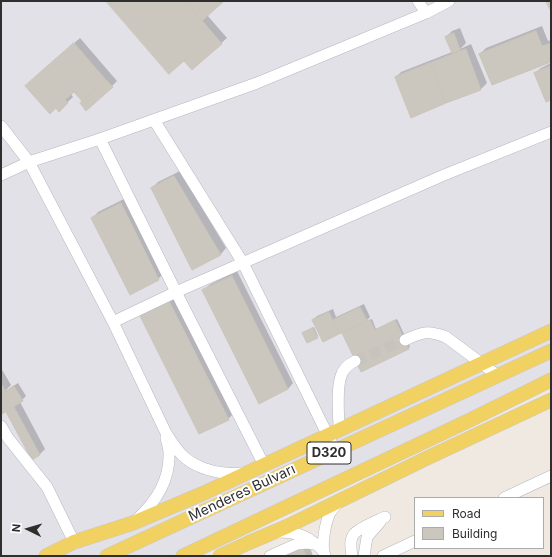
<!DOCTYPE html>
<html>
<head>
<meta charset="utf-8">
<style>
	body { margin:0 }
	#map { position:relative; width:552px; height:557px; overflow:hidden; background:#efe9e1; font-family:Inter,sans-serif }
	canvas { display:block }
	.frame { position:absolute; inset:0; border:2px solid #2e2e2e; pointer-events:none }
	.legend { position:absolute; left:414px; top:497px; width:130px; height:52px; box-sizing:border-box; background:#fff; border:1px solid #ababab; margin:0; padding:5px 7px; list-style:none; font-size:12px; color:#2e2e2e }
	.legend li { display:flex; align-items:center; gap:8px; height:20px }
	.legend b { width:20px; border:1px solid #ababab }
	.north { position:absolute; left:8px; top:509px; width:40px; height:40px; -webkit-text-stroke:3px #fff; paint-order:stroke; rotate:275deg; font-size:11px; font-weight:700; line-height:16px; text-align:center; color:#2e2e2e }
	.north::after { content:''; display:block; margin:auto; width:14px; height:18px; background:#2e2e2e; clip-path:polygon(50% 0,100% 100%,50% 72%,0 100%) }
</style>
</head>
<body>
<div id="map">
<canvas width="552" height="557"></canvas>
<div class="frame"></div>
<ul class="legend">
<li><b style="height:5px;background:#f2d163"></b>Road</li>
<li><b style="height:11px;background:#cbc7bf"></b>Building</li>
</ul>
<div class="north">N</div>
</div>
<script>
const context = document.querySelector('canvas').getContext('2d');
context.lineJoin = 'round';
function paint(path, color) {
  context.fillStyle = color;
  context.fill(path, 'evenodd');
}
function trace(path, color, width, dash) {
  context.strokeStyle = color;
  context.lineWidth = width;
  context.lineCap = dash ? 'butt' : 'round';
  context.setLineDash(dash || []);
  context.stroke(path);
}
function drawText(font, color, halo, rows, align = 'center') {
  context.font = font + ' Inter,sans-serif';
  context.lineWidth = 4;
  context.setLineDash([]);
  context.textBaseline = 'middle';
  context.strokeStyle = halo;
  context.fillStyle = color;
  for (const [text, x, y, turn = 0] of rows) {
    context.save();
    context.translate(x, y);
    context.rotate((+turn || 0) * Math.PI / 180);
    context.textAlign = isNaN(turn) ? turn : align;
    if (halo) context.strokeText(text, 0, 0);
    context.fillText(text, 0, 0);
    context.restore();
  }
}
paint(new Path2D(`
	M1 1H551V387L202 556H1Z`), '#e3e1e8');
paint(new Path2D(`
	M107 1H223L207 15 227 38 192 69 184 59Z
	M542 26 548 41 551 40V61L480 54 486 48Z
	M460 28 466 43 460 49 471 44 487 83 481 89 411 116 396 77 401 72 452 52 446 37 452 31Z
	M80 38 117 81 112 86 83 101 74 91 71 94 73 97 59 110 32 80Z
	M551 63V99L535 73 541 68Z
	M180 171 226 248 221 254 192 268 152 188 158 182Z
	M126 198 164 273 158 279 93 218 98 212Z
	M237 271 293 383 288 389 260 403 204 291 209 285Z
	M174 294 234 413 228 419 140 314Z
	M364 304 370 317 365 322 372 319 376 329 397 319 410 347 361 371 343 332 323 341 313 320 317 316 333 309 336 317Z
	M314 327 318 336 317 337 305 332Z
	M1 368 11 385 6 390V391L18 383 26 396 20 402 45 449 39 455 7 412 10 409 1 410Z
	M307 539 313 556H275Z`), '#0003');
const building = new Path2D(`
	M106 1H185L205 24 185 42 194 52 169 74Z
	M185 1H224L202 21Z
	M546 1H551V11Z
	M205 24 222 44 202 61 185 42Z
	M536 31 542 46 551 43V62L492 85 479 54Z
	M454 33 460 50 452 53 445 37Z
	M74 43 106 80 82 101 74 92 65 100 68 103 59 112 56 108 50 114 25 86Z
	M466 49 481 90 446 103 430 63Z
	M194 52 202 61 192 70 184 61Z
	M430 63 433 71 398 85 395 77Z
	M551 66V100L546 102 534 73Z
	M433 71 446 103 411 118 398 85Z
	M106 80 113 87 86 111 80 103Z
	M174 176 221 255 192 270 151 188Z
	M121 203 159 280 130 295 91 218Z
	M232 276 288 389 259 404 202 290Z
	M168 299 229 420 199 434 139 314Z
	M360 307 367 321 339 334 333 320Z
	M329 312 339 334 323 342 312 320Z
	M370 320 375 330 395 320 409 349 361 372 342 333Z
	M313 328 318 338 307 343 302 333Z
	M1 383 6 392 1 395Z
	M14 386 23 401 2 414 1 412V395Z
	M14 407 40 455 32 460 6 412Z
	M301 544 306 556H275Z`);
paint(building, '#cbc7bf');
trace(building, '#cbc5ba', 1);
trace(new Path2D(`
	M355 361 405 340`), '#c8c4bd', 11, [11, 5.5]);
const minor = new Path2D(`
	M418 1 426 13
	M154 120 243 263 335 450
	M1 126 29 162 113 322 166 433C171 441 176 449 182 455 193 466 211 472 225 473 231 474 238 473 244 473
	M100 139 176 292 264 465
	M1 175 29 162 100 139 257 83 426 13 449 1
	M113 322 176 292 444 175 551 132
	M405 340C422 332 428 330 446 337L481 363 498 376
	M1 426 8 438 47 487 74 542
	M339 430C339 415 336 390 341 376 343 369 349 364 355 361
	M504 498 551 476
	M136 520C155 503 170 480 169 453 169 448 167 443 166 437
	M278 532C299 532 309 536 324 552
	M270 556 297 544 307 543 314 544
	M325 556C321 546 325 525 329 515 331 510 335 506 339 502
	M352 556C351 549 349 540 354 534 359 528 377 521 385 517
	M364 556 367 537 380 522
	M383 556 415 541`);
const major = new Path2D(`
	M46 556 74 542 133 523 204 493 551 331
	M107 556 551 351
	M183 556 470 420 551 380
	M220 556 248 543 288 526 425 459 551 400`);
trace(minor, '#b4b7c1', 12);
trace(major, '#c9c9c9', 15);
trace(minor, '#fff', 11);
trace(major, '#f2d163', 14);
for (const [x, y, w] of [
	[329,453,44]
]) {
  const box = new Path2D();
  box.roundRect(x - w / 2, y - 11, w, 22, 3);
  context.fillStyle = '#fff';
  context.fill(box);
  trace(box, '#2e2e2e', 1);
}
drawText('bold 13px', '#2e2e2e', null, [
	["D320",329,453]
]);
drawText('14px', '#2e2e2e', '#fff', [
	["Menderes Bulvarı",242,493,-25]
]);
</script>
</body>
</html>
